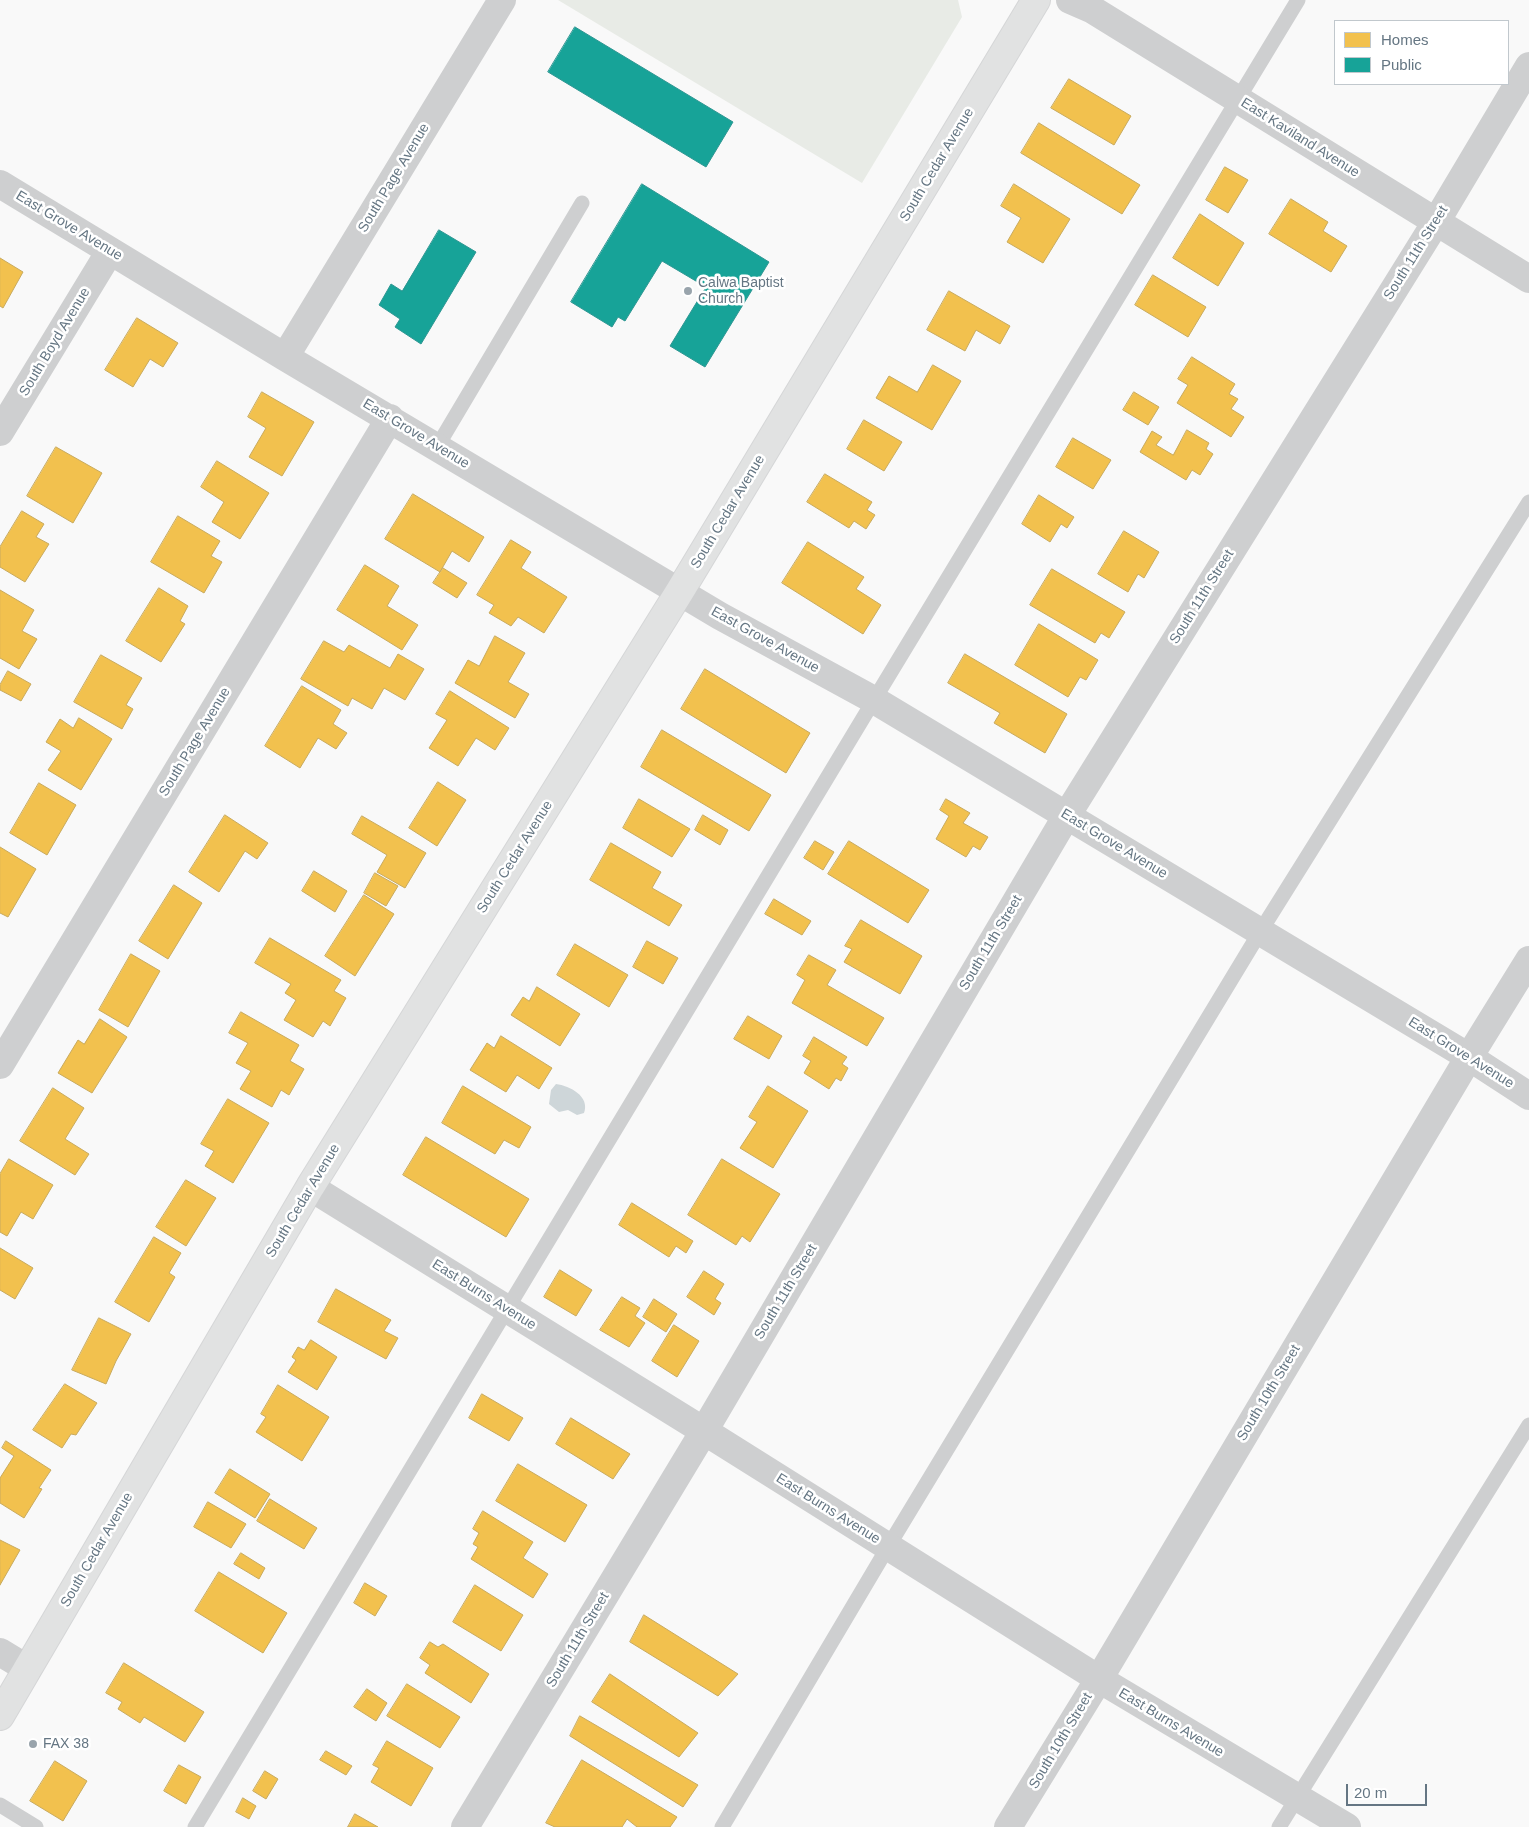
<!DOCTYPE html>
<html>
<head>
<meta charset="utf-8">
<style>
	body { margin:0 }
	#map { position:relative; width:1529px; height:1827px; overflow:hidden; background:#f9f9f9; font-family:Helvetica,sans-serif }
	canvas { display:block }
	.legend { position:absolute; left:1334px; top:20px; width:175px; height:65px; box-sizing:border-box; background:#fff; border:1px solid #c1c8cd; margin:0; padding:6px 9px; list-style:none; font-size:15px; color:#657683 }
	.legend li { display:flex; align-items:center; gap:10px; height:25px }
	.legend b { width:25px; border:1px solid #c1c8cd }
	.scale { position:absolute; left:1346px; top:1784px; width:81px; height:22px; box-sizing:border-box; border:2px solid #657683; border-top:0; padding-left:6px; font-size:15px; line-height:18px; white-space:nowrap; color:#657683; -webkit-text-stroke:4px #fff; paint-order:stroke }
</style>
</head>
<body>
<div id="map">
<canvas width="1529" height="1827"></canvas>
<ul class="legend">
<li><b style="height:14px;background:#f2c14e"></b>Homes</li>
<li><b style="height:14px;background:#17a398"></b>Public</li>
</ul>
<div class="scale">20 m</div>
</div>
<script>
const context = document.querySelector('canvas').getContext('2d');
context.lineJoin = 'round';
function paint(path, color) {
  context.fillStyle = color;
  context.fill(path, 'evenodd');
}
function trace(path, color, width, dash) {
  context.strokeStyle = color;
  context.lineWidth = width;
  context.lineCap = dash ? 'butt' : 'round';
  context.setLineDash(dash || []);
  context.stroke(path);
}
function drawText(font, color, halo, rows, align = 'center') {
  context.font = font + ' Helvetica,sans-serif';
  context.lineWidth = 5;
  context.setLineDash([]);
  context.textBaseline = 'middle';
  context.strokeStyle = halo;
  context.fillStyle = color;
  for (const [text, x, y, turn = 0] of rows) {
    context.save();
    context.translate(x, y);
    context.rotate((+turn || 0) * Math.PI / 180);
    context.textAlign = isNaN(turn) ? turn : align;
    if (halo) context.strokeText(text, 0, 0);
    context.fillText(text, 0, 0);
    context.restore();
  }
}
paint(new Path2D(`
	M558 0H958L962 17 862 183Z`), '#e8ebe6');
paint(new Path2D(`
	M556 1084C570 1086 590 1096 584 1113L577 1115 568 1110 559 1112 549 1104 551 1090Z`), '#ced6d9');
const homes = new Path2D(`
	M1069 79 1131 116 1114 145 1051 108Z
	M1039 123 1140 185 1122 214 1021 153Z
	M1225 167 1248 180 1228 213 1206 200Z
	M1014 184 1070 219 1043 263 1007 242 1021 218 1001 206Z
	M1291 199 1328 222 1323 231 1347 246 1331 272 1269 234Z
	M1200 214 1244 243 1218 286 1173 258Z
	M0 258 23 272 3 308 0 306Z
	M1153 275 1206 307 1188 337 1135 305Z
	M949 291 1010 326 1000 344 976 330 965 351 927 330Z
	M137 318 178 343 163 367 150 359 133 387 105 370Z
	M1192 357 1235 384 1229 394 1238 399 1231 409 1244 417 1231 437 1177 403 1188 385 1178 379Z
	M933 365 961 381 932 430 876 398 889 376 917 392Z
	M262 392 314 422 282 476 249 457 266 428 248 417Z
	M1134 392 1159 407 1148 425 1123 410Z
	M864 420 902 442 884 471 847 449Z
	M1187 430 1209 443 1206 449 1213 454 1200 475 1192 470 1186 480 1140 452 1152 431 1162 437 1156 445 1173 455Z
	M1073 438 1111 460 1093 489 1056 467Z
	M56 447 102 473 73 523 27 496Z
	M217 461 269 493 240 539 212 522 224 502 201 487Z
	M825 474 872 502 867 510 875 515 866 529 854 521 849 528 807 502Z
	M413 494 484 537 469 562 452 551 440 572 385 539Z
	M1039 495 1074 517 1067 528 1061 524 1050 542 1022 524Z
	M22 511 44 524 36 537 49 544 25 582 0 567V547Z
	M178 516 220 541 211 556 222 562 204 593 151 562Z
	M1124 531 1159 552 1144 578 1138 574 1128 592 1098 574Z
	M511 540 531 552 521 568 567 597 544 633 518 617 511 626 489 613 494 605 477 595Z
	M808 542 864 577 856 589 881 605 863 634 782 583Z
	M365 565 399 586 387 606 418 625 402 650 337 610Z
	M443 568 467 583 457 598 433 583Z
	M1052 569 1125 612 1109 638 1101 633 1095 643 1030 605Z
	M159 588 188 606 180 621 185 624 161 662 126 641Z
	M0 590 34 610 22 631 37 639 19 669 0 658Z
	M1039 624 1098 660 1086 680 1080 677 1068 697 1015 665Z
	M495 636 525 653 508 682 529 694 515 718 455 683 468 660 479 666Z
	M324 641 344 652 349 645 390 668 398 654 424 669 405 700 384 688 372 709 352 698 348 706 301 679Z
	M965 654 1067 714 1045 753 994 723 1000 713 948 683Z
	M101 655 142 678 126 705 133 709 122 729 74 702Z
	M705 669 810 733 786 773 681 709Z
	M8 671 31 684 21 701 0 690V685Z
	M302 686 341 710 333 724 347 733 336 749 318 738 300 768 265 746Z
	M450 691 509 728 495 750 476 738 458 766 429 748 447 720 436 714Z
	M79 718 112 739 81 790 48 770 61 751 46 742 60 719 73 728Z
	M662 730 771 795 749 831 641 767Z
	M438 782 466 800 437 846 409 828Z
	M39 783 76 805 47 855 10 833Z
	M639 799 690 829 672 857 623 828Z
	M946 799 970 813 963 823 988 837 980 850 973 846 966 857 936 839 949 816 940 810Z
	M225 815 268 843 257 859 245 851 219 892 189 872Z
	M703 815 728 830 720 845 695 830Z
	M362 816 426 853 405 888 377 872 387 855 352 834Z
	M815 841 834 852 823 870 804 858Z
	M849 841 929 890 908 923 828 874Z
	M611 843 661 872 652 888 682 905 669 926 590 880Z
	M0 847 36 869 8 917 0 913Z
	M314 871 347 891 335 912 302 891Z
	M375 873 398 886 386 906 364 893Z
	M174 885 202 903 168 959 139 941Z
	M364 895 394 914 355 976 325 956Z
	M774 899 811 921 802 935 765 914Z
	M861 920 922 956 900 994 844 962 852 949 845 946Z
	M270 938 341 980 334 991 346 998 330 1026 323 1021 313 1037 284 1020 296 1000 285 993 291 984 255 963Z
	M647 941 678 958 663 984 633 967Z
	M575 944 628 975 609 1007 557 975Z
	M131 954 160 971 128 1027 99 1010Z
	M809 955 836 970 827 985 884 1018 867 1046 792 1003 805 980 797 975Z
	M537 987 580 1014 560 1046 511 1015 523 997 529 1001Z
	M241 1012 299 1045 290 1061 304 1069 289 1095 281 1090 272 1107 240 1089 251 1071 236 1063 248 1043 229 1033Z
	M748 1016 782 1036 769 1059 734 1039Z
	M100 1019 127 1037 92 1093 58 1073 78 1040 84 1044Z
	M501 1036 552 1068 539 1089 517 1075 506 1092 470 1070 487 1043 494 1048Z
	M814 1037 847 1057 842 1064 848 1068 841 1081 836 1078 829 1089 804 1073 811 1061 803 1056Z
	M463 1086 531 1127 519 1148 504 1140 495 1154 442 1123Z
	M768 1086 808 1111 773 1168 740 1148 757 1122 749 1117Z
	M53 1088 84 1108 65 1139 89 1154 75 1175 20 1141Z
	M228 1099 269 1123 233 1183 205 1166 214 1151 201 1144Z
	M426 1137 529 1199 506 1237 403 1175Z
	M9 1159 53 1185 33 1219 21 1212 7 1236 0 1232V1174Z
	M722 1159 780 1194 750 1242 742 1236 736 1245 688 1215Z
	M186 1180 216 1198 186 1246 156 1227Z
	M632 1203 693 1241 686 1253 676 1246 669 1257 619 1225Z
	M154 1237 181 1253 169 1273 175 1277 149 1322 115 1302Z
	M0 1248 33 1268 15 1299 0 1290Z
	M560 1270 592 1290 576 1316 544 1297Z
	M704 1271 724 1284 715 1299 721 1303 714 1315 687 1297Z
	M336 1289 391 1320 384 1331 398 1338 386 1359 318 1322Z
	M622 1297 640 1308 635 1316 645 1323 629 1347 600 1330Z
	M654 1299 677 1314 666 1332 643 1317Z
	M99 1318 131 1334 116 1361 106 1384 72 1370Z
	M674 1325 699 1341 677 1377 652 1361Z
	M311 1340 337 1357 317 1390 288 1372 296 1360 292 1357 298 1347 304 1350Z
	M65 1384 97 1403 76 1435 71 1434 62 1448 33 1430Z
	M278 1385 329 1417 302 1461 256 1432 266 1417 261 1414Z
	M482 1394 523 1418 509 1441 469 1418Z
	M571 1418 630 1454 613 1479 556 1444Z
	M6 1441 51 1470 39 1488 42 1489 24 1518 0 1503V1478L14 1456 2 1448Z
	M518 1464 587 1505 565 1542 496 1501Z
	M230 1469 270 1494 255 1518 215 1493Z
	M270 1499 317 1528 304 1549 257 1521Z
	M208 1502 246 1524 231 1548 194 1527Z
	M483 1511 533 1542 523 1558 548 1574 533 1598 471 1559 478 1547 473 1544 479 1533 473 1529Z
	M0 1540 20 1550 0 1585Z
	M241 1553 265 1568 259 1579 234 1564Z
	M219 1572 287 1613 263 1653 195 1611Z
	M365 1583 387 1596 375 1616 354 1603Z
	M475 1585 523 1615 501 1651 453 1622Z
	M644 1615 738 1674 718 1696 630 1642Z
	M430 1642 438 1647 443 1644 489 1674 471 1703 425 1673 430 1665 420 1658Z
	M124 1663 204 1712 185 1742 144 1717 140 1723 118 1709 122 1702 106 1693Z
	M610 1674 698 1733 679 1757 592 1702Z
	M407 1684 460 1717 440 1748 387 1716Z
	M367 1689 387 1703 376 1721 354 1707Z
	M580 1716 698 1785 683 1807 570 1736Z
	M387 1741 433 1768 411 1806 371 1782 379 1768 373 1765Z
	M326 1751 352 1766 346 1775 320 1760Z
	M582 1760 677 1817 670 1827H637L627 1819 622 1827H555L546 1823Z
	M55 1761 87 1781 63 1821 30 1801Z
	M179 1765 201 1777 186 1804 164 1791Z
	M265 1771 278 1779 266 1799 253 1791Z
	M243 1798 256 1806 249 1819 236 1812Z
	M355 1814 378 1827H348Z`);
paint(homes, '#f2c14e');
trace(homes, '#c8aa5e', 1);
const public = new Path2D(`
	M575 27 733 122 706 167 548 72Z
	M642 184 769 262 705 367 670 346 706 287 662 261 625 321 618 317 612 327 571 302Z
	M439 230 476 252 421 344 395 327 400 319 379 305 391 284 402 291Z`);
paint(public, '#17a398');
trace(public, '#2e9692', 1);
const secondary = new Path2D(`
	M0 1716 310 1187 680 591 1036 0`);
trace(secondary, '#d5d6d7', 30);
trace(new Path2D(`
	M437 447 582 203
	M0 1805 36 1827
	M195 1827 874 700 1298 0
	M722 1827 888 1547 1260 932 1529 502
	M1279 1827 1529 1425`), '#cecfd0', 15);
trace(new Path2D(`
	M1070 0 1093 10 1529 279
	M0 184 285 357 720 616 874 700 1469 1057 1529 1096
	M285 357 502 0
	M0 432 110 251
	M0 1065 390 418
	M310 1187 704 1431 1099 1679 1347 1827
	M0 1652 28 1669
	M465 1827 704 1431 1067 815 1436 222 1529 66
	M1008 1827 1099 1679 1469 1057 1529 960`), '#cecfd0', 28);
trace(secondary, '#e1e2e2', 28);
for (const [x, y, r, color] of [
	[688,291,5,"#99a4ac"],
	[33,1744,5,"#99a4ac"]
]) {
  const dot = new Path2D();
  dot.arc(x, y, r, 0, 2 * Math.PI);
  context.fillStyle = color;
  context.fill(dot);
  trace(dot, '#fff', 2);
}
drawText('14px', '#657683', '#fff', [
	["East Kaviland Avenue",1300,138,32],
	["South Cedar Avenue",937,165,-59],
	["South Page Avenue",394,178,-59],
	["East Grove Avenue",69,226,31],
	["South 11th Street",1416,253,-58],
	["South Boyd Avenue",55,342,-59],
	["East Grove Avenue",416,434,31],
	["South Cedar Avenue",728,512,-59],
	["South 11th Street",1202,597,-58],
	["East Grove Avenue",765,640,29],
	["South Page Avenue",195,742,-59],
	["East Grove Avenue",1114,844,31],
	["South Cedar Avenue",515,857,-58],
	["South 11th Street",991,943,-59],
	["East Grove Avenue",1461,1053,32],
	["South Cedar Avenue",303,1201,-59],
	["South 11th Street",786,1292,-59],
	["East Burns Avenue",484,1295,32],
	["South 10th Street",1269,1393,-59],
	["East Burns Avenue",828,1509,32],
	["South Cedar Avenue",97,1550,-60],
	["South 11th Street",578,1640,-59],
	["East Burns Avenue",1171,1723,31],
	["South 10th Street",1061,1741,-59]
]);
drawText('14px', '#657683', '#fff', [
	["Calwa Baptist",698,283],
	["Church",698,299],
	["FAX 38",43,1744]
], 'left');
</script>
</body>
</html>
